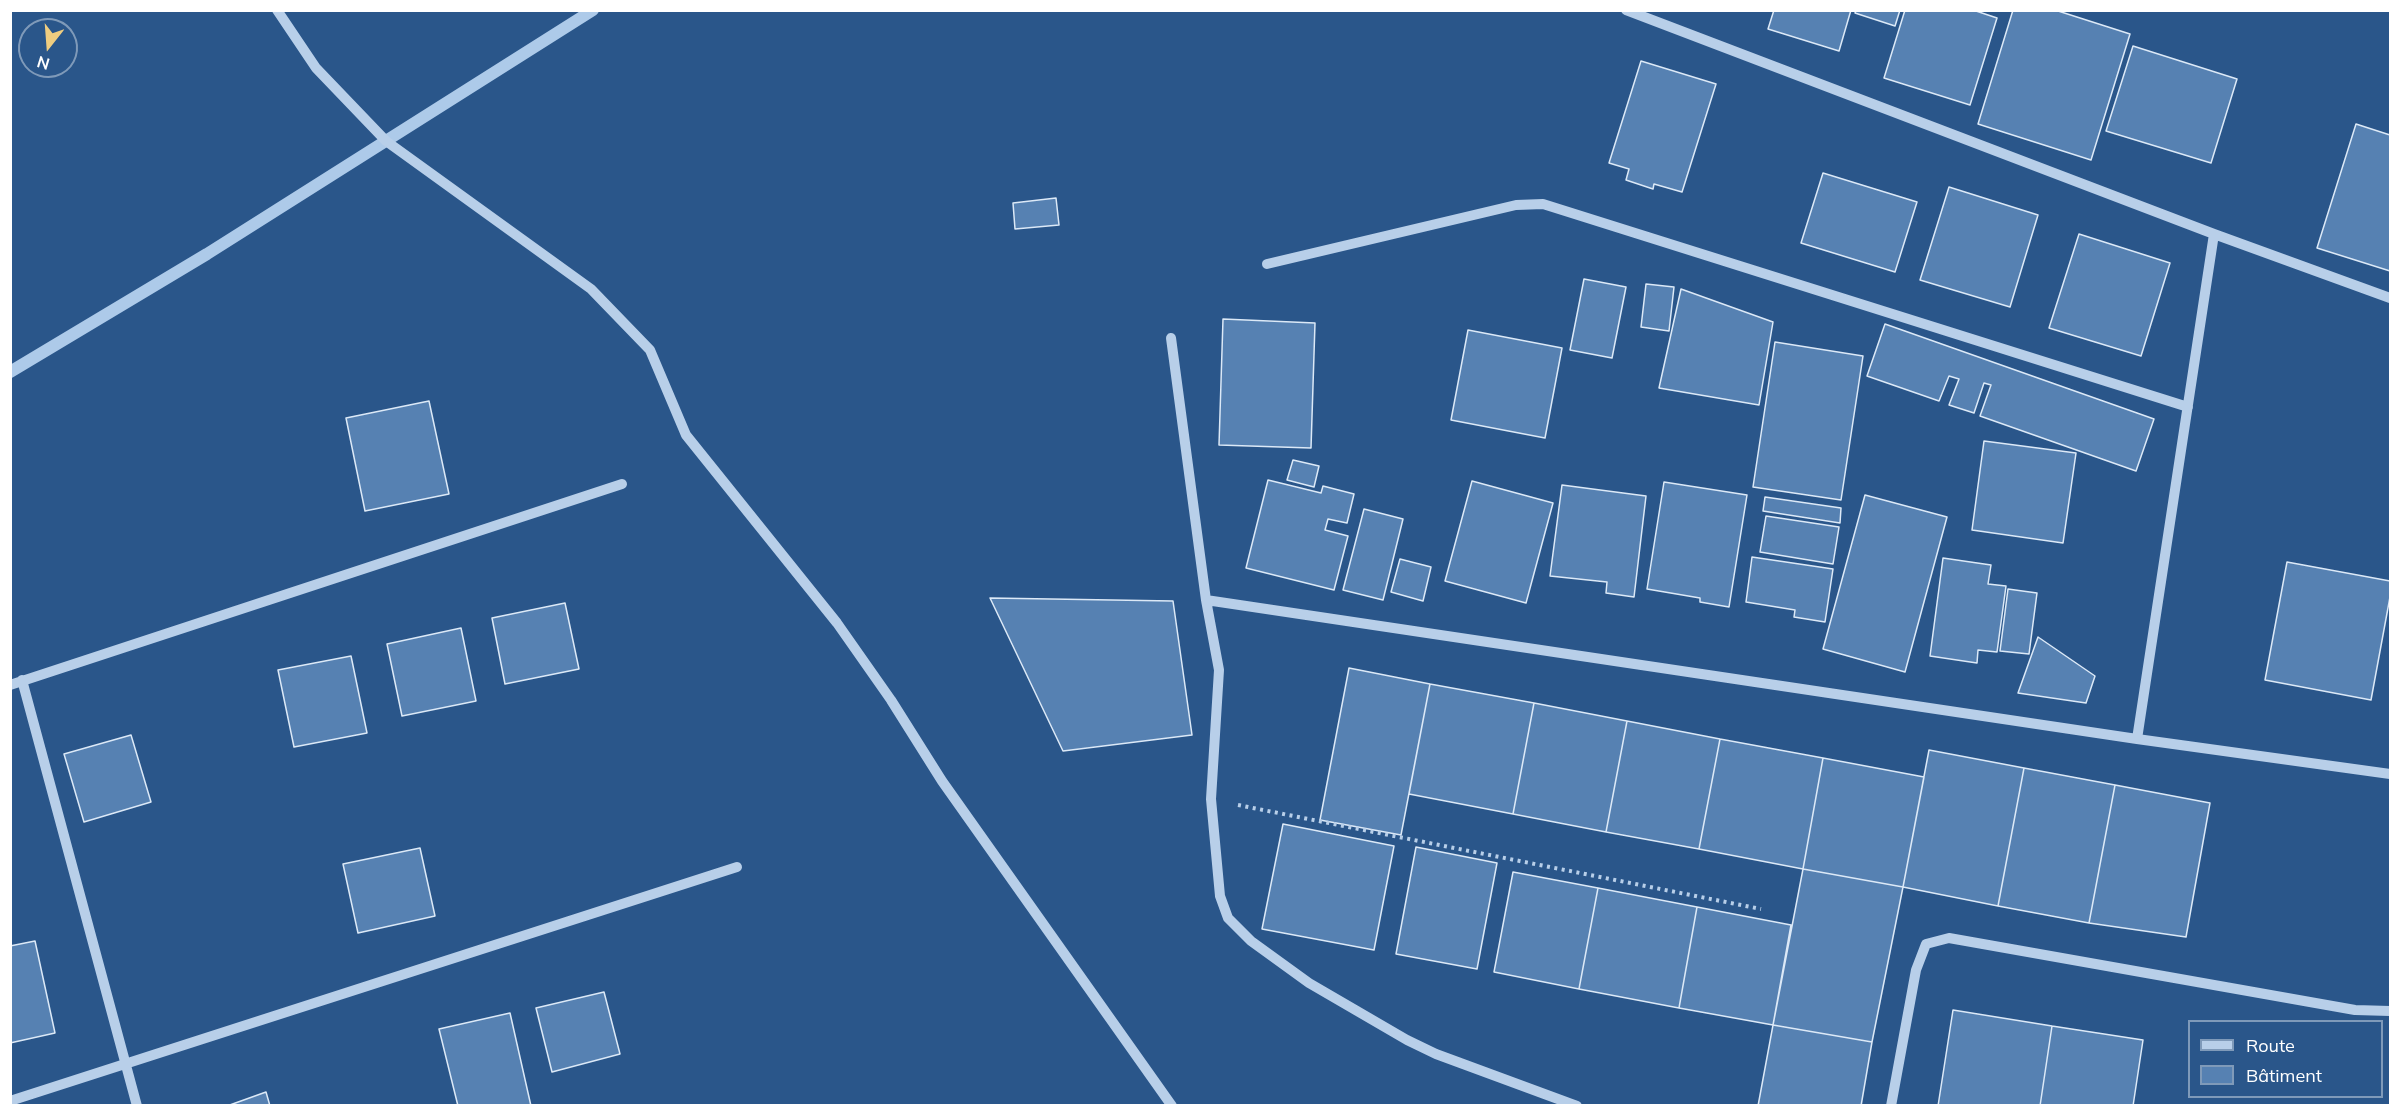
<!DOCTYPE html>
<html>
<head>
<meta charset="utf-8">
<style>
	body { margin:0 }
	#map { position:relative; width:2401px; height:1116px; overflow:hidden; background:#2a568a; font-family:Mulish,sans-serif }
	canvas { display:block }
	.frame { position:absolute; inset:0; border:12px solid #fff; pointer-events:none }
	.legend { position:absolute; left:2188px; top:1020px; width:195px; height:78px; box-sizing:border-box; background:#2a568a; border:2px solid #7f9ab9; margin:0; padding:8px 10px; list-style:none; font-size:18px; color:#fff }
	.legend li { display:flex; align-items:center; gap:12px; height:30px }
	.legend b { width:30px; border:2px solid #7f9ab9 }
	.north { position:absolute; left:18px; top:18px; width:60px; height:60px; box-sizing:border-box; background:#2a568a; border:2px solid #7f9ab9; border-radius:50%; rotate:197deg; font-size:16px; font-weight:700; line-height:24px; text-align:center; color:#fff }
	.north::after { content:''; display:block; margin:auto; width:21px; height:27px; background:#efcd80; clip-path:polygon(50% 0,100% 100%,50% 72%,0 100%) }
</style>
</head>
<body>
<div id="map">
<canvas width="2401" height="1116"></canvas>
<div class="frame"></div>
<ul class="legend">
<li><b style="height:8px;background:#b8cfe9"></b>Route</li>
<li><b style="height:16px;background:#5681b2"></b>Bâtiment</li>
</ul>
<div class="north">N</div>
</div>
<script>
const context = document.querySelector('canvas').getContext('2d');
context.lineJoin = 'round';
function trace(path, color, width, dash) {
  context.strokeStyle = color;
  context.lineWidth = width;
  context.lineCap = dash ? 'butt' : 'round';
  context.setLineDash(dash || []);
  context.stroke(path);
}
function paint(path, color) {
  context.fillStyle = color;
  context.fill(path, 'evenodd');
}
trace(new Path2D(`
	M10 372 207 254 593 10`), '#adcae9', 12);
const building = new Path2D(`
	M1774 10H1851L1839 51 1768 29Z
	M1856 10H1900L1895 26 1855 13Z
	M1905 10H1973L1997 18 1970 105 1884 78Z
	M2013 10H2055L2130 34 2091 160 1978 124Z
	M2133 46 2237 79 2211 163 2106 131Z
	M1641 61 1716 84 1682 192 1654 184 1653 189 1626 180 1629 169 1609 163Z
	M2356 124 2390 135V271L2317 248Z
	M1823 173 1917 202 1895 272 1801 243Z
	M1949 187 2038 215 2010 307 1920 280Z
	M1056 198 1059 225 1015 229 1013 203Z
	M2079 234 2170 263 2141 356 2049 328Z
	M1584 279 1626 287 1612 358 1570 350Z
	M1646 284 1674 287 1669 331 1641 327Z
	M1681 289 1773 322 1759 405 1659 388Z
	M1223 319 1315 323 1311 448 1219 445Z
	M1885 324 2154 419 2136 471 1980 416 1991 385 1984 383 1974 413 1949 405 1959 379 1949 376 1939 401 1867 376Z
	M1468 330 1562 348 1545 438 1451 420Z
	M1775 342 1863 356 1841 500 1753 487Z
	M429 401 449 494 365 511 346 418Z
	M1984 441 2076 453 2063 543 1972 530Z
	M1293 460 1319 466 1314 487 1287 480Z
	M1268 480 1321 493 1323 486 1354 494 1347 523 1328 519 1325 530 1348 536 1334 590 1246 568Z
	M1472 481 1553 503 1526 603 1445 581Z
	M1664 482 1747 495 1729 607 1700 602V598L1647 589Z
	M1562 485 1646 496 1634 597 1606 593 1607 582 1550 576Z
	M1865 495 1947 517 1905 672 1823 649Z
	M1765 497 1841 508 1840 523 1763 511Z
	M1364 509 1403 519 1383 600 1343 590Z
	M1766 516 1839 527 1833 564 1760 552Z
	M1752 557 1833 569 1825 622 1794 617 1795 610 1746 602Z
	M1943 558 1991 565 1988 584 2006 586 1997 652 1978 650 1977 663 1930 656Z
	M1400 559 1431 567 1423 601 1391 592Z
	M2287 562 2390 581V597L2371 700 2265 680Z
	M2008 589 2037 593 2029 654 2000 651Z
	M990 598 1173 601 1192 735 1063 751Z
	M565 603 579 669 505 684 492 618Z
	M461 628 476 701 402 716 387 644Z
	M2038 637 2095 676 2086 703 2018 693Z
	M351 656 367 733 294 747 278 670Z
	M1349 668 1430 684 1401 835 1320 820Z
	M1430 684 1534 703 1513 814 1409 794Z
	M1534 703 1627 721 1606 832 1513 814Z
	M1627 721 1720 739 1699 849 1606 832Z
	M131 735 151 802 84 822 64 754Z
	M1720 739 1823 758 1803 869 1699 849Z
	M1929 750 2024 768 1998 906 1903 887Z
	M1823 758 1924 777 1903 887 1803 869Z
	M2024 768 2115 785 2089 923 1998 906Z
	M2115 785 2210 803 2186 937 2089 923Z
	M1283 824 1394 846 1374 950 1262 929Z
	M1416 847 1497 863 1477 969 1396 954Z
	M420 848 435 916 358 933 343 864Z
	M1803 869 1903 887 1872 1042 1773 1025Z
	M1513 872 1598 888 1579 989 1494 972Z
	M1598 888 1697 907 1679 1008 1579 989Z
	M1697 907 1791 925 1773 1025 1679 1008Z
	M35 941 55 1033 10 1043V946Z
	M604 992 620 1054 552 1072 536 1008Z
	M1953 1010 2052 1026 2040 1106H1938Z
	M510 1013 531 1106H458L439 1029Z
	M1773 1025 1872 1042 1861 1106H1758Z
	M2052 1026 2143 1040 2133 1106H2040Z
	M266 1092 270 1106H227Z`);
paint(building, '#5681b2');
trace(building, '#dce9f7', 1.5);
trace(new Path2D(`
	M1238 805 1761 909`), '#b8cfe9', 4, [3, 4.5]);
trace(new Path2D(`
	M277 10 316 68 386 141 591 289 650 350 686 435 837 623 891 700 942 781 1172 1106
	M1626 10 2214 234 2390 298
	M1267 264 1516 205 1543 204 2188 407
	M1171 338 1206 600 1219 670 1211 799 1220 896 1228 918 1251 941 1309 983 1407 1040 1436 1054 1577 1106
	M1206 600 2137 739 2390 774
	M22 680 137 1106
	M10 685 622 484
	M2137 739 2214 234
	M10 1101 737 867
	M1891 1106 1916 970 1926 944 1949 938 2355 1010 2390 1011`), '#b8cfe9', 10);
</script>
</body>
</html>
